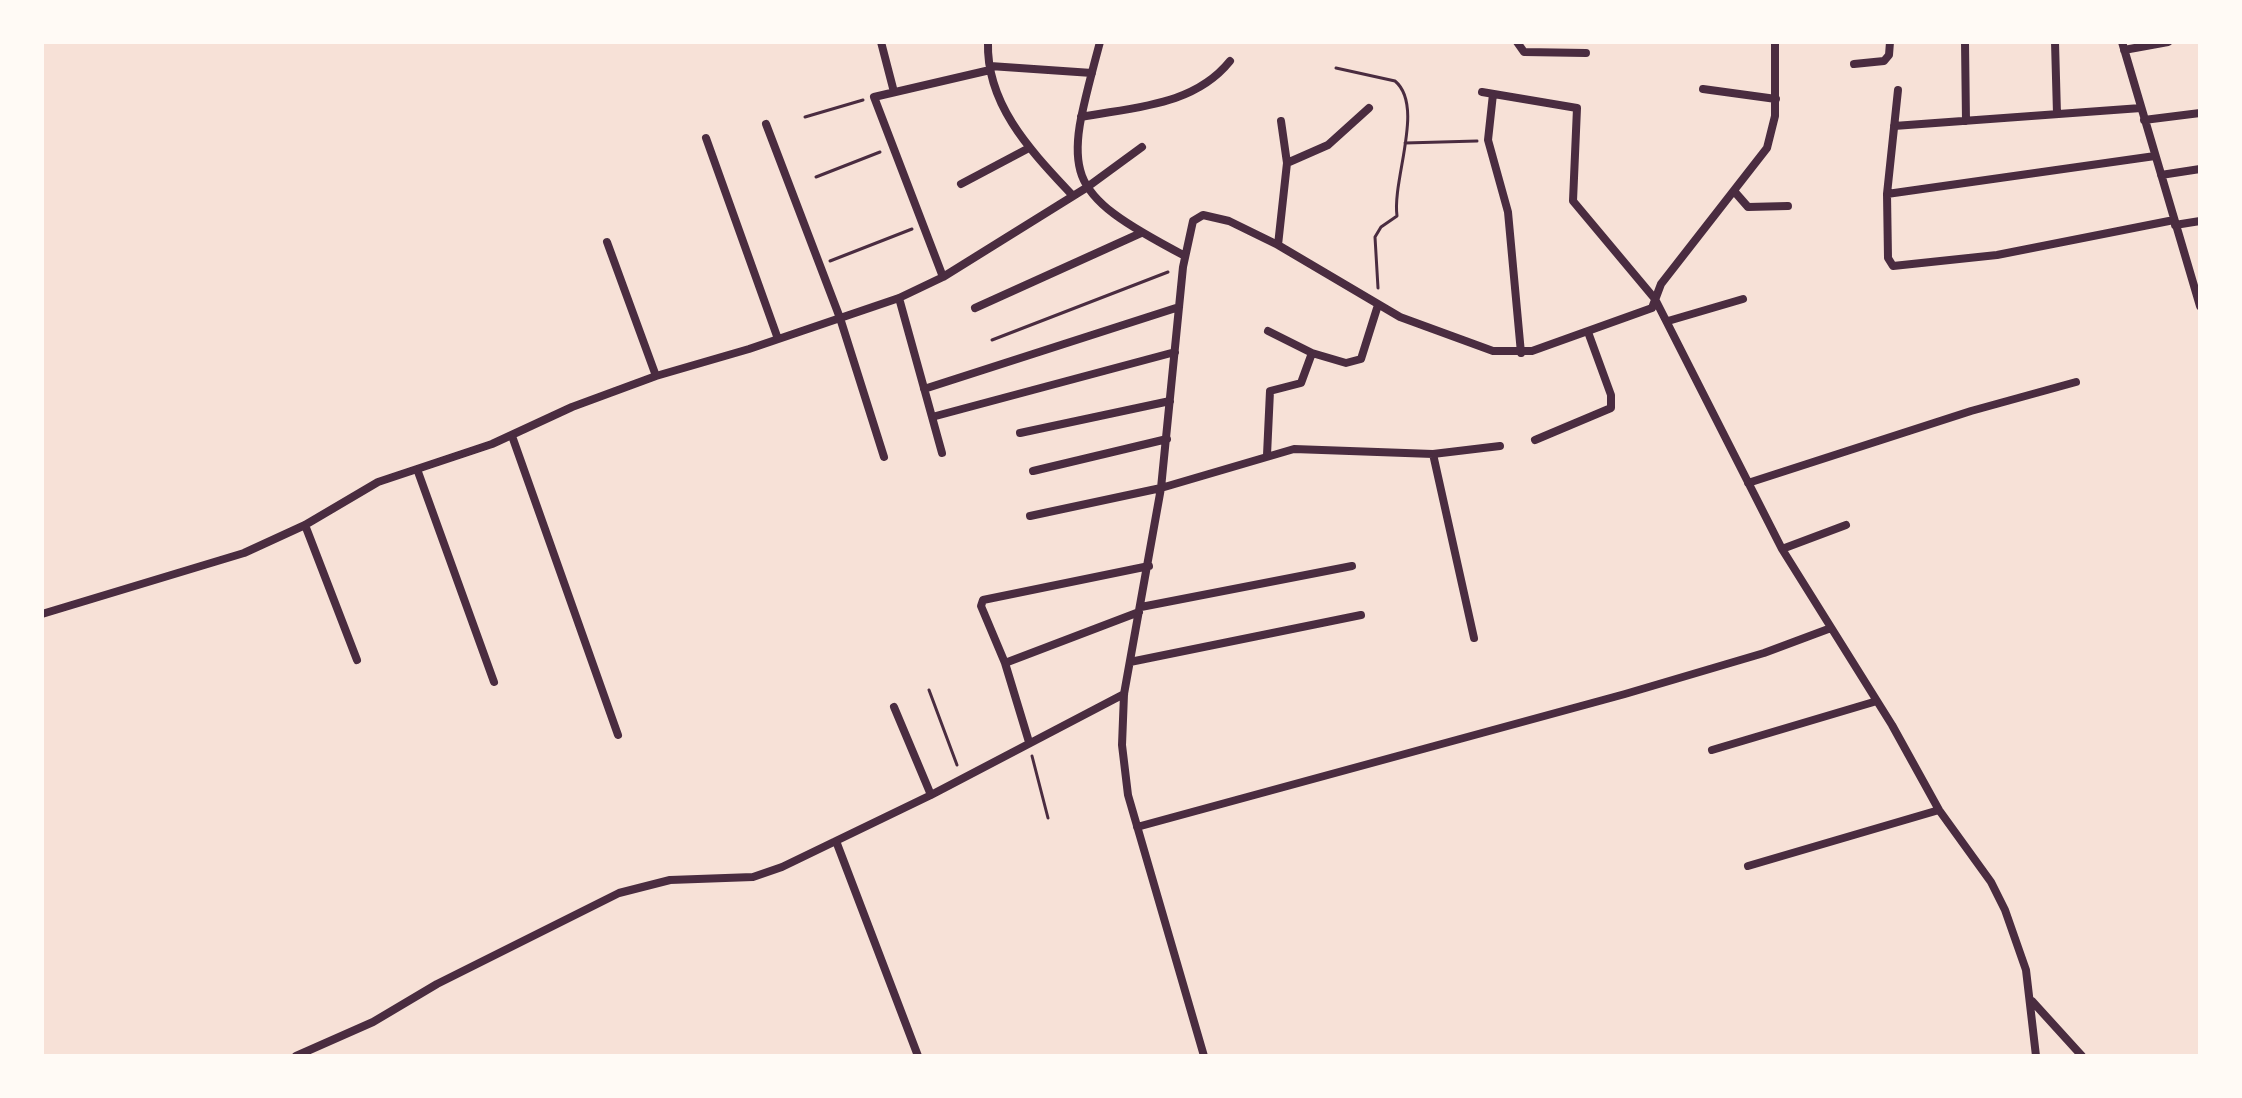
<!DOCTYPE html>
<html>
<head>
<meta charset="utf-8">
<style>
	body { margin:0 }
	#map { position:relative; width:2242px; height:1098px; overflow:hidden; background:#f7e1d7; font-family:"Public Sans",sans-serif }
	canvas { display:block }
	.frame { position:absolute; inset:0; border:44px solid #fffaf5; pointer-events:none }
</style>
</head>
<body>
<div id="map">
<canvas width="2242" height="1098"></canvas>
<div class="frame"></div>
</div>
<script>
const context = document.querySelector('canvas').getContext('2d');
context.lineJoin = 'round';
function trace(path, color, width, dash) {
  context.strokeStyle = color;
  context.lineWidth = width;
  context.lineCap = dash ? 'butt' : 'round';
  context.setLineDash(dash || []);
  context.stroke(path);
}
trace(new Path2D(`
	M1336 68 1395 81C1425 106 1392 179 1397 216L1381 227 1375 237 1378 288
	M805 117 863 100
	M1405 143 1477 141
	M816 177 880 152
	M830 261 912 229
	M992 340 1168 272
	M929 690 957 765
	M1032 756 1048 818`), '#4a2c40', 3);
trace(new Path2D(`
	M881 42 894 92
	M988 42C986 106 1033 153 1073 196
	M1100 42C1064 176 1058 189 1185 256
	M1517 42 1524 52 1586 53
	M1965 42 1966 121
	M2055 42 2057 114
	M2122 42 2200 306
	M2124 50 2168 42
	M1854 64 1884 61 1889 55 1890 42
	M990 66 1092 73
	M1703 89 1776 99
	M1898 90 1887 194 1888 258 1893 266 1997 255 2174 220
	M1482 92 1577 108 1573 201 1655 299 1782 549 1892 725 1939 810 1991 882 2005 910 2026 970 2036 1056
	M1493 94 1488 140 1508 212 1521 353
	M1081 117C1134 107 1194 106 1230 61
	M2144 120 2200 113
	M1281 121 1287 163
	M766 124 840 318 884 457
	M1894 126 2141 108
	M706 138 778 339
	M2161 175 2200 169
	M961 184 1029 148
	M1734 191 1748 207 1788 206
	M1887 194 2155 156
	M2175 225 2200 221
	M607 242 656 376
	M1278 245 1287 163 1328 145 1369 108
	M943 277 874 97 990 70
	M899 298 942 453
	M975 308 1141 233
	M1668 321 1743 299
	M1268 331 1312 353
	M924 389 1179 307
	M932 417 1175 352
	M1020 433 1170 401
	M512 436 618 735
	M1535 440 1611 408V395L1588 332
	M1433 454 1474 638
	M1267 455 1270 391 1301 383 1312 353 1346 363 1361 359 1378 305
	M417 469 494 682
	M1033 471 1167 439
	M1748 483 1971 411 2076 382
	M1030 516 1161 488 1294 449 1433 454 1500 446
	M305 525 357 660
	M1782 549 1846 525
	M1141 607 1352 566
	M42 614 244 553 305 525 378 482 492 444 572 407 656 376 749 349 899 298 943 277 1086 188 1142 147
	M1130 662 1361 615
	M1005 663 1139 612
	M894 707 931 795
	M1029 742 1005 663 981 606 983 600 1149 566
	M1712 750 1877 701
	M1137 827 1625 694 1764 653 1831 628
	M836 841 918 1056
	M1748 866 1939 810
	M2032 1001 2082 1056
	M296 1056 373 1022 437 984 619 893 670 880 753 877 782 867 931 795 1124 694
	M1204 1056 1128 795 1122 745 1124 694 1161 488 1183 267 1193 221 1203 215 1229 221 1278 245 1400 317 1493 351H1532L1652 308 1661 284 1767 148 1775 116V42`), '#4a2c40', 8);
</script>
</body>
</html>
